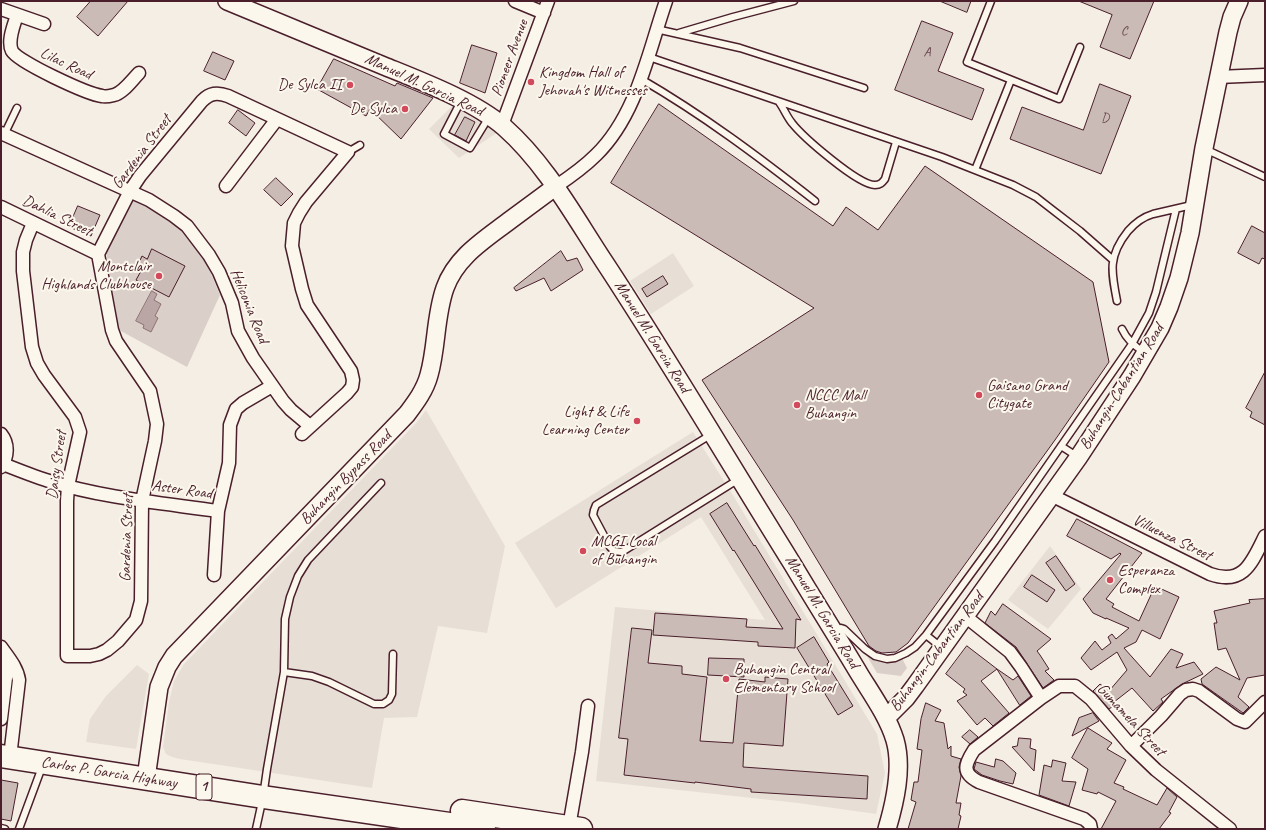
<!DOCTYPE html>
<html>
<head>
<meta charset="utf-8">
<style>
	body { margin:0 }
	#map { position:relative; width:1266px; height:830px; overflow:hidden; background:#f4eee4; font-family:Caveat,sans-serif }
	canvas { display:block }
	.frame { position:absolute; inset:0; border:2px solid #4a1f2b; pointer-events:none }
</style>
</head>
<body>
<div id="map">
<canvas width="1266" height="830"></canvas>
<div class="frame"></div>
</div>
<script>
const context = document.querySelector('canvas').getContext('2d');
context.lineJoin = 'round';
function paint(path, color) {
  context.fillStyle = color;
  context.fill(path, 'evenodd');
}
function trace(path, color, width, dash) {
  context.strokeStyle = color;
  context.lineWidth = width;
  context.lineCap = dash ? 'butt' : 'round';
  context.setLineDash(dash || []);
  context.stroke(path);
}
function drawText(font, color, halo, rows, align = 'center') {
  context.font = font + ' Caveat,sans-serif';
  context.lineWidth = 4;
  context.setLineDash([]);
  context.textBaseline = 'middle';
  context.strokeStyle = halo;
  context.fillStyle = color;
  for (const [text, x, y, turn = 0] of rows) {
    context.save();
    context.translate(x, y);
    context.rotate((+turn || 0) * Math.PI / 180);
    context.textAlign = isNaN(turn) ? turn : align;
    if (halo) context.strokeText(text, 0, 0);
    context.fillText(text, 0, 0);
    context.restore();
  }
}
paint(new Path2D(`
	M452 106 498 132 459 158 429 129Z
	M673 253 694 286 651 314 630 281Z
	M426 410 505 546 487 633 438 626 417 717 384 718 372 788 180 759 172 757 166 754 163 747 169 702 174 681 184 664 417 422Z
	M693 432 734 497 877 734 885 773 876 814 798 803 596 781 615 607 765 620 701 517 556 608 515 543Z
	M1050 546 1081 589 1048 629 1008 600Z
	M137 665 149 674 136 749 86 742 90 719 106 696Z`), '#e7dfd6');
paint(new Path2D(`
	M132 199C144 205 156 210 168 217 194 234 209 267 220 295L187 367 119 330 106 251Z
	M867 656H872L890 662 902 658 907 668 901 676 877 673Z`), '#dbd0c9');
const water = new Path2D(`
	M152 291 157 294 154 300 161 304 155 316 158 318 151 332 143 328 144 325 136 321Z`);
paint(water, '#baa7a5');
trace(water, '#8d7174', 1);
const building = new Path2D(`
	M91 1H128L98 36 77 17Z
	M940 1H971L967 12Z
	M1079 1H1154L1130 59 1100 47 1112 15Z
	M922 21 953 33 938 71 984 89 972 120 895 90Z
	M472 45 497 53 485 93 460 83Z
	M213 52 234 61 225 80 204 71Z
	M334 59 395 86 397 83 433 98 401 139 370 109 366 116 317 89Z
	M1100 84 1131 96 1101 174 1010 139 1022 107 1083 130Z
	M659 104 833 226 846 207 878 230 925 166 1093 282 1109 362 1055 440 908 643 896 652 882 653 876 651 869 646 793 520 702 380 814 308 611 183Z
	M238 110 255 123 246 136 229 123Z
	M465 117 475 122 466 141 455 135Z
	M276 178 293 194 281 206 264 190Z
	M78 206 100 215 91 236 69 227Z
	M1252 226 1265 233V259L1262 258 1259 264 1238 253Z
	M152 249 185 266 169 297 136 280 141 271 136 269 142 256 147 259Z
	M561 251 567 261 577 258 583 270 551 291 544 278 516 291 514 288Z
	M663 276 668 284 647 297 642 289Z
	M1265 372V425L1250 417 1252 412 1246 408Z
	M727 503 754 546 755 545 801 620 796 619 795 648 758 646V642L653 635 655 613 747 619 746 627 783 629 734 550 733 551 710 514Z
	M1077 519 1142 553 1106 599 1114 604 1112 607 1139 621 1155 586 1179 597 1160 639 1142 630 1136 642 1124 648 1150 677 1171 649 1183 654 1176 668 1194 662 1203 674 1182 684 1161 699 1163 702 1153 711 1132 688 1114 702 1116 704 1109 709 1093 691 1100 684 1109 691 1127 670 1117 652 1091 670 1081 658 1095 641 1102 650 1111 643 1108 637 1112 634 1116 639 1129 628 1106 618V619L1093 613 1083 599 1121 554 1120 553 1111 559 1067 536Z
	M1056 556 1075 584 1066 591 1046 563Z
	M1032 575 1055 590 1047 602 1024 587Z
	M1265 599V675L1247 678 1238 697 1249 707 1243 713 1202 684 1201 679 1216 667 1240 680 1226 648 1218 650 1214 623H1217L1214 611 1250 603 1249 600Z
	M1003 604 1051 639 1037 651 1040 655 1049 669 1045 671 1054 680 1043 688 1016 647 985 623 991 611 995 615Z
	M632 628 652 630 648 663 682 666V674L707 677 700 741 733 743 739 679 765 682V677L788 679 783 746 744 743 743 767 868 776 867 799 751 792V789L695 782V783L624 775 628 739 619 738Z
	M814 637 829 662 827 664 853 706 838 715 797 648Z
	M967 646 997 669 981 681 1009 713 993 726 985 718 977 725 957 701 967 695 963 692 965 689 946 674Z
	M709 658 744 659V677L708 675Z
	M997 669 1013 680 1018 676 1031 696 1020 705Z
	M926 703 941 710 935 721 944 723 948 749 951 746V756L961 759 959 767 961 776 956 803H961L959 815 961 816 958 829H908L916 802 911 800 914 782H918L922 750 917 749 921 719Z
	M1093 713 1099 721 1072 736 1079 718Z
	M1088 728 1112 743 1107 749 1126 760 1114 783 1124 787 1123 789 1157 805 1167 788 1177 797 1169 812 1171 813 1159 829H1101L1116 801 1098 792 1097 794 1082 790 1088 769 1072 758Z
	M970 730 978 737 970 744 962 737Z
	M1019 738 1031 739 1030 748 1036 750 1034 771 1012 747 1017 746Z
	M996 759 1003 761 1016 773 1013 784 1000 781 982 775 974 769 976 762 994 767Z
	M1053 760 1066 763 1062 781 1076 782 1069 806 1039 795 1044 765 1051 767Z
	M1 780 18 783 11 821 1 819Z`);
paint(building, '#cabbb6');
trace(building, '#4a1f2b', 1);
const lane = new Path2D(`
	M991 1 967 62 1059 99 1080 47
	M656 29 740 48 864 88
	M679 33 733 17 794 1
	M649 57 942 157 1013 185 1036 197 1054 211 1080 231 1113 260
	M641 79C703 115 759 157 815 201
	M461 101 444 134 470 148 489 117
	M779 102C784 109 787 117 792 123 803 137 858 185 875 185 880 185 882 183 885 179L896 142
	M4 135 17 108
	M1205 149 1265 177
	M348 152 360 145
	M975 170 1011 80
	M1117 301C1111 271 1108 256 1128 231 1135 223 1143 217 1153 214 1166 211 1179 208 1192 205
	M1122 329C1127 340 1134 346 1144 352
	M712 434 596 505 594 510 593 515 610 547 614 551 622 552 739 479
	M1061 446 1078 457
	M835 631 841 628 844 629 865 649 875 656 887 659 895 658 906 653 915 647 926 635 995 541 1132 344 1149 313 1156 292 1176 209
	M926 635 941 647
	M284 672 312 676 329 682 374 704H383L389 700 392 694 393 654
	M1 828 5 829
	M19 829 42 767
	M256 829 263 797 267 769 284 672 285 619 290 597 298 576 308 560 381 483`);
const street = new Path2D(`
	M515 1 544 13
	M1 9 44 24
	M17 15C14 25 7 41 12 51 18 62 87 94 102 96 105 97 110 96 114 95 123 93 132 80 139 73
	M1218 77 1265 75
	M502 125 548 1
	M1 133 149 200 174 216 187 226 209 255 219 272 232 303 238 331 253 358 283 401 291 410 310 426
	M226 186 277 119
	M555 187C570 177 584 167 596 155 637 115 648 53 666 1
	M1 207 98 254
	M33 223 26 240 23 252V271L32 347 37 363 44 375 75 417 80 432 68 486 67 501V656H90L99 654 107 650 118 641 136 620 141 601 142 501 155 441 157 424 150 391 116 341 112 330 98 254 130 191 140 176 202 101C210 93 217 92 228 96L348 152 306 202 299 213 294 223 292 246 302 289 307 305 351 371 353 380 352 387 347 393 302 434
	M1 434C9 444 8 457 1 467
	M3 464C18 470 33 476 49 481 103 498 162 503 218 511
	M1051 495 1210 574C1244 586 1252 562 1265 536
	M214 575 218 511 229 463 230 425 236 409 243 403 272 386
	M965 616 1010 652 1021 667 1041 698
	M1 647C8 657 17 667 19 680L10 757
	M1 719 6 678 5 653
	M1131 746 1161 716 1180 694 1186 690 1193 689 1199 691 1237 719 1245 722 1265 702
	M569 827 582 752 588 706
	M1091 829 1090 824 1084 819 979 782C961 773 965 764 974 750L1041 698 1059 686H1075L1091 699 1131 746 1156 770 1230 829`);
const secondary = new Path2D(`
	M227 1C279 23 332 44 384 66 421 81 474 101 504 127 546 164 574 216 605 263 670 362 730 464 793 565 815 602 838 638 860 675 873 696 888 717 895 740 903 768 895 802 887 829
	M886 718 906 698 915 686 1078 458 1132 376 1160 328 1169 307 1179 278 1190 233 1204 148 1228 32 1232 17 1239 1
	M146 778 159 687 167 667 174 656 407 414C416 402 425 390 429 375 437 347 435 316 445 288 456 257 484 240 509 221 524 210 540 198 555 187`);
const highway = new Path2D(`
	M1 756 263 797 484 829
	M462 811 581 829`);
trace(lane, '#4a1f2b', 9);
trace(street, '#4a1f2b', 15);
trace(secondary, '#4a1f2b', 20);
trace(highway, '#4a1f2b', 25);
trace(lane, '#fbf7ec', 6);
trace(street, '#fbf7ec', 12);
trace(secondary, '#fbf7ec', 17);
trace(highway, '#fbf7ec', 22);
for (const [x, y, r, color] of [
	[531,82,4,"#d1495b"],
	[350,85,4,"#d1495b"],
	[405,109,4,"#d1495b"],
	[159,276,4,"#d1495b"],
	[979,395,4,"#d1495b"],
	[797,405,4,"#d1495b"],
	[637,421,4,"#d1495b"],
	[583,551,4,"#d1495b"],
	[1110,580,4,"#d1495b"],
	[726,679,4,"#d1495b"]
]) {
  const dot = new Path2D();
  dot.arc(x, y, r, 0, 2 * Math.PI);
  context.fillStyle = color;
  context.fill(dot);
  trace(dot, '#fbf7ec', 1.5);
}
drawText('14px', '#6a464e', null, [
	["C",1124,31],
	["A",927,52],
	["D",1105,118]
]);
for (const [x, y, w] of [
	[204,787,16]
]) {
  const box = new Path2D();
  box.roundRect(x - w / 2, y - 13, w, 26, 3);
  context.fillStyle = '#fbf7ec';
  context.fill(box);
  trace(box, '#4a1f2b', 1);
}
drawText('bold 15px', '#4a1f2b', null, [
	["1",204,787]
]);
drawText('16px', '#4a1f2b', '#fbf7ec', [
	["Pioneer Avenue",510,58,-70],
	["Lilac Road",66,64,25],
	["Manuel M. Garcia Road",424,85,25],
	["Gardenia Street",142,152,-53],
	["Dahlia Street",57,216,26],
	["Heliconia Road",249,306,68],
	["Manuel M. Garcia Road",652,337,58],
	["Buhangin-Cabantian Road",1122,387,-58],
	["Daisy Street",57,465,-82],
	["Buhangin Bypass Road",346,478,-46],
	["Aster Road",182,490,8],
	["Gardenia Street",127,538,-88],
	["Villuenza Street",1172,538,26],
	["Manuel M. Garcia Road",822,612,59],
	["Buhangin-Cabantian Road",937,652,-53],
	["Gumamela Street",1131,720,47],
	["Carlos P. Garcia Highway",109,773,9]
]);
drawText('16px', '#4a1f2b', '#fbf7ec', [
	["Kingdom Hall of",539,73],
	["Jehovah's Witnesses",539,91],
	["De Sylca II",342,85,"right"],
	["De Sylca",397,109,"right"],
	["Montclair",151,267,"right"],
	["Highlands Clubhouse",151,285,"right"],
	["Gaisano Grand",987,386],
	["Citygate",987,404],
	["NCCC Mall",805,396],
	["Buhangin",805,414],
	["Light & Life",629,412,"right"],
	["Learning Center",629,430,"right"],
	["MCGI Local",591,542],
	["of Buhangin",591,560],
	["Esperanza",1118,571],
	["Complex",1118,589],
	["Buhangin Central",734,670],
	["Elementary School",734,688]
], 'left');
</script>
</body>
</html>
